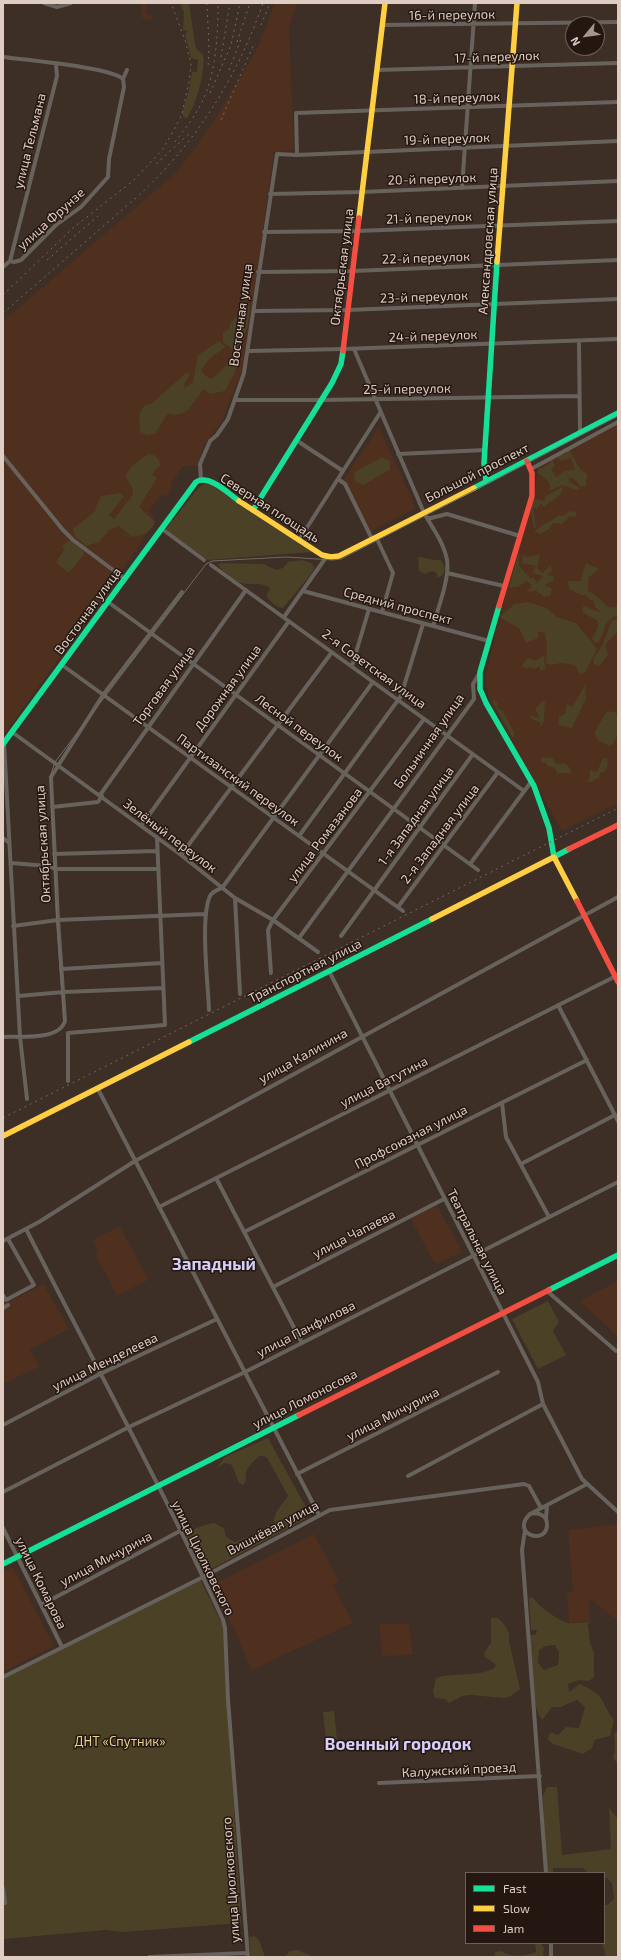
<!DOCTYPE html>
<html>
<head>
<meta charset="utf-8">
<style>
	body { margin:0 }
	#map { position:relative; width:621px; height:1960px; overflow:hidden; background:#3d2e26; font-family:"Exo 2",sans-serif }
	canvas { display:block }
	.frame { position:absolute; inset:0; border:4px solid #dfcdc4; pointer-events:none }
	.legend { position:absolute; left:465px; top:1872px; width:140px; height:72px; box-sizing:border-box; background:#241711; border:1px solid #6f6059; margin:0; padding:5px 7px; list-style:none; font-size:12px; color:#dfcdc4 }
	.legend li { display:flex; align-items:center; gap:8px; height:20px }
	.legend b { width:20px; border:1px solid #6f6059 }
	.north { position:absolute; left:565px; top:16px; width:40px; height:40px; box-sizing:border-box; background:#241711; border:1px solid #6f6059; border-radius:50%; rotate:241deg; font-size:11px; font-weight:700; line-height:16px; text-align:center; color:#dfcdc4 }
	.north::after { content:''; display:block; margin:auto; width:14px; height:18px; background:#a6958d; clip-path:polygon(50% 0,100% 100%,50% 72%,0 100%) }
</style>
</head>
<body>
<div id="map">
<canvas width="621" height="1960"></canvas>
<div class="frame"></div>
<ul class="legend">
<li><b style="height:5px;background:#16e098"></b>Fast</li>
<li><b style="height:5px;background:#ffcf43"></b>Slow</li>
<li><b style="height:5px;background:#f24e42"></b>Jam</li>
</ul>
<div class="north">N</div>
</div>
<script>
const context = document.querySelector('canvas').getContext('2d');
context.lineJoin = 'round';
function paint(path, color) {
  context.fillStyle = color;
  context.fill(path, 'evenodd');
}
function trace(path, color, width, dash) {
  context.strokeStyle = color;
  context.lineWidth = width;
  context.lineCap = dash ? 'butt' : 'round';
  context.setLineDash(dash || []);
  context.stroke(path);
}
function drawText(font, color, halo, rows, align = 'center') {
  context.font = font + ' "Exo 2",sans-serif';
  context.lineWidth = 3;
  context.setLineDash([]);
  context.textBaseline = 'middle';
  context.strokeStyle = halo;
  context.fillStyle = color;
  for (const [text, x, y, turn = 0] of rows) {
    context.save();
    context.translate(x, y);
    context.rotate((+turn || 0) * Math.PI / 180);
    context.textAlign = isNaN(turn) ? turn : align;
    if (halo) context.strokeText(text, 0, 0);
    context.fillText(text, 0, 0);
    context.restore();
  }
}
paint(new Path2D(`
	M143 3H148L146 14 153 16 151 21 141 17Z
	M275 3H297L289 28 294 150 274 152 244 365 222 421 203 447 197 466H183L170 484 173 487 166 497 162 494 149 511 156 521 103 598 3 736V321L177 172 214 121 257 49Z
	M618 422V803L562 831 490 702 485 680 499 617 534 495 538 466Z
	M379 427 416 508 370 532 343 480Z
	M437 1205 462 1252 437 1264 433 1261 411 1219Z
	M120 1226 148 1280 117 1296 95 1253 98 1251 93 1240Z
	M618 1281V1337L580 1301Z
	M44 1284 69 1329 30 1349 39 1367 3 1384V1298L6 1303Z
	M618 1524V1621L589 1598 590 1622 569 1623 567 1593 573 1592 568 1530Z
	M314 1534 339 1582 333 1584 353 1623 251 1670 239 1640 212 1585Z
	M13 1567 54 1646 3 1672V1572Z
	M379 1624H409L413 1655 382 1656Z`), '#4f2f1e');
paint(new Path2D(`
	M181 3H189L195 44 197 50 203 54C206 68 196 108 186 119L182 114 189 90 192 72H197L198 60 191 58 185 34 188 31 183 30 184 11 182 9Z
	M250 303 248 325 240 347 235 372 225 391 210 394 204 389C192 401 189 420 168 413L155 434 147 435 140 432 139 415 144 406 152 403 186 373 190 374 184 384 185 388 193 382 198 355 219 341 225 347 209 359 201 370 207 377 212 379C222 370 230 363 234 350L223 342V333L229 329 231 322 244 311 245 304Z
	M569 449 580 469 587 474 586 486 581 487 574 479 568 477 570 482 580 488 576 490 563 485 549 491 550 485 547 480 537 472 540 468 542 469 551 462 549 460 552 459 555 466 551 469 556 477 565 471 575 470 571 458 561 461 557 456 566 454Z
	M148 454 154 455 159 460 160 466 154 471 152 475 157 478 139 507 155 522C150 533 144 535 132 537L119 526 109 530 99 542 86 546 75 536 73 529 94 512 101 496 120 493 124 496 109 515 114 519 132 496 133 489 125 476 134 464Z
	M382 457 390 461V470L363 485 356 482 354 477 355 472Z
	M208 482 313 552 208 560 165 530 199 487Z
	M564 486 561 494 544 507 541 503 537 509 533 508 536 527 534 528 531 512 528 508 534 499 544 501 546 496Z
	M569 511 577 512 575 518 570 516 562 524 553 523 549 529 541 534 534 532C541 524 551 522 559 515L563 516Z
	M68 541H71L84 551V554L71 571 67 572 57 563 58 559 65 549 62 546Z
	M519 550V566L530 578H534L537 583 543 576 532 573 536 566 522 563 524 554 526 557 540 555 537 568 542 573 550 566 553 571 547 575 553 576 554 580 545 585 552 589 550 596 544 597 542 594 537 592V590L529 592 527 589H531V584L526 581 518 587H509Z
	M418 557C426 557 432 561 441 560L445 568 443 575 437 578V573L433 571 424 574 419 571Z
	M302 560 311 563 314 567 312 573 283 608C276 607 269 601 266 595L270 589 269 587C261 583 255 584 247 584 237 584 224 573 218 565L221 563 261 564 266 565 276 570 283 568 288 562Z
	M586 563 599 569 588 578V591C592 593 597 596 600 599 606 605 608 611 618 605V616L613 617 605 625V628L598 643 594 642 592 638 598 628V621L582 612 583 606 602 613 595 607 593 600H590L586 595H581L569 589 568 581H583L581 579Z
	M528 602 547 608 557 617 576 623 597 649 585 673 579 674 575 665 561 663 551 665 546 663 547 643 544 632H538V638L526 643 519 628 499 617 515 604Z
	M618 619 617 632 605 645 608 654 600 666 594 665 593 659 602 646 612 620Z
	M544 655 545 669 540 671V666L535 669 530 667 527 669 522 666 525 661 529 658 536 661Z
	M585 685 586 699 572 728 558 725 559 717 565 714 567 704 572 707Z
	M494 700 498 703 497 707 503 711 515 734 513 738 492 701Z
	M543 700 545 702 544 721 539 730 541 723 531 719 529 715 540 718 535 709Z
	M607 711 615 712C621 720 620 741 609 746L598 740 594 733Z
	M541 757 553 758 556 764 564 763 569 767 571 773H557L555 768 548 766 546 763 541 762Z
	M603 758H607L608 764 604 772 600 773 599 778 594 780 592 782H587L590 776V770L597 772Z
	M548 1301 559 1322 553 1331 566 1355 538 1369 512 1319Z
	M268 1438 307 1509 305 1519 206 1572 200 1570 189 1549 186 1536C193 1528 203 1525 214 1523L224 1528 226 1537 235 1542 250 1536 274 1523C274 1511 282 1505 288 1496L268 1459 264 1456H259C251 1464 244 1469 246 1481L243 1485 239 1483 232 1465 225 1463 216 1468 225 1457Z
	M200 1579 223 1626 241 1923 122 1932 105 1930 3 1939V1678Z
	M533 1597C537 1606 558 1620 568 1623 574 1624 583 1622 590 1622L588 1624 590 1643 594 1653V1677L589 1681 579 1680 568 1684 569 1692 580 1684C587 1688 598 1692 602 1700 606 1707 608 1713 614 1720L610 1736 595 1740 592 1748 583 1754 553 1744 548 1740 550 1732 558 1735 566 1727 579 1728 585 1707 577 1700 561 1707H552L542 1720C528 1696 530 1662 528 1636L536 1634 537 1630H531L529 1598ZM555 1645 559 1652 558 1665 544 1670 538 1663 539 1650 545 1646Z
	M491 1618H498C505 1625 511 1631 509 1641L520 1689 511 1696 504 1698 471 1695 462 1696 449 1703 445 1699 435 1698 433 1691 436 1678C454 1672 475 1677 493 1669L496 1665 484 1656 485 1651 491 1643Z
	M334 1711 337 1739 326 1740 323 1712Z
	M618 1730V1764L613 1758 615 1750 614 1734Z
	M547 1787H557L562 1855 611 1849 609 1808 618 1819V1957H606L603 1945 598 1943H604V1905H607L614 1899 612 1883 607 1878H604V1873H588L583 1868H553V1873H546L543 1796Z
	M254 1936 259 1940 265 1957H251L249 1937Z
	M535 1943H541L544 1948 543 1957H494L495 1952C502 1950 503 1953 510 1955 518 1957 529 1955 536 1952Z
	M297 1950 314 1957H285L290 1951Z`), '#4b4126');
trace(new Path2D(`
	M44 3 57 7 71 3
	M382 25 618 22
	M3 57C24 60 111 67 123 79
	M377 70 618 63
	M297 155 296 113 618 102
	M462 188 475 3
	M270 194 362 192 618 181
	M264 232 357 231 618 221
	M10 261 14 262 21 260 56 225 81 207 108 177 109 159 124 87 123 79 127 70
	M3 267 10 261 57 76 56 64
	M258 272 353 271 618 260
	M254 311 348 310 618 299
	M579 341 580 432
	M354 349 424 513C432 527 444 543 447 560 450 578 438 608 433 626
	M249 351 343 349 618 339
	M235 400H321L579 396
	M296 440 343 471
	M398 454 485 450
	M3 456 63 530 73 540 125 579
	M531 469 618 422
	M201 479 200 464 210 441 217 435 228 419 244 373 277 154 297 155 618 141
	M338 479 345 484 372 539
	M427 518H431L447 514 520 536
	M162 529 204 560
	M376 537 393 573 382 612
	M299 540 380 413
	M211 565 524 791
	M447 573 504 586
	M303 591 489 641
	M108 602 478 870
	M284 617 327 556
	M62 665 403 911
	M352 666 369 609
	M12 732 181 855 235 898 273 920 318 952
	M4 743 20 1037 27 1099
	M100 795 246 590
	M52 807 98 802 102 796
	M141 826 289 621
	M299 836 401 696 423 624
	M3 838 8 842
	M54 854 156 851
	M181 855 332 652
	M11 863 48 866 55 869H157
	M470 864 531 782
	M235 898 240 994
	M398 907 498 772
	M13 926 58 920 205 914
	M341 936 473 754
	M299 938 474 699 473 684 480 672
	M61 969 162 963
	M329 971 538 1382 543 1404 582 1479 618 1512
	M271 973 268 930 273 920 424 719
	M18 996 64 992 163 988
	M558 1005 618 1121
	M209 1010C208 983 200 918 210 896 213 891 217 890 222 888L373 682
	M3 1037C20 1036 59 1041 65 1021L58 920 51 777 103 695 182 592
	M68 1081V1033L165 1025 157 837
	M98 1089 319 1515
	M502 1103 506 1137 549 1217
	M521 1164 615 1115
	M216 1178 302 1343
	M159 1207 618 975
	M26 1229C92 1359 162 1487 223 1620L225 1628 228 1700 248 1957
	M244 1232 587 1060
	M3 1241 39 1222 135 1161 618 897
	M273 1287 444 1199
	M547 1291 616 1351
	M3 1295 6 1300 34 1285 8 1239
	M3 1308 8 1305
	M3 1425 100 1374 217 1319
	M297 1474 498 1372
	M408 1476 543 1404
	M3 1492 129 1427 245 1372 618 1182
	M530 1514C538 1512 548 1515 547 1526 545 1546 510 1533 530 1514L587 1484
	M546 1519 547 1505
	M3 1528 62 1647
	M525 1530 522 1550 546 1873
	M41 1605 180 1531
	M3 1677 203 1577 330 1510 524 1484 529 1486 541 1508
	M379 1783 540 1776
	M3 1888 5 1903
	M551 1943V1957
	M149 1957 247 1953`), '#68625d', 4);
trace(new Path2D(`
	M486 481 484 463 497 262
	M474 488 618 413
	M253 510 332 383 341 364 343 351
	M499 606 480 672V689L486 703 534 786 549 828 554 857 569 849
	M3 744 196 482C209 474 228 493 239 501
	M189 1042 432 919
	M549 1290 618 1255
	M3 1564 299 1415`), '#16e098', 5.5);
trace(new Path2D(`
	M359 218 385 3
	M497 262 517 3
	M239 501 322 555 331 557 339 556 474 488
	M432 919 554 857 577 901
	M3 1136 189 1042`), '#ffcf43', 5.5);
trace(new Path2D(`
	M343 351 359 218
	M499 606 532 496V473L527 461
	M569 849 618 825
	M577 901 618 982
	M299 1415 549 1290`), '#f24e42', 5.5);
trace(new Path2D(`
	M3 1036C20 1035 58 1040 64 1021L57 924 50 777 55 762 206 564 212 561 286 557 333 560 341 559 618 416`), '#716a65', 1);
trace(new Path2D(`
	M207 3 209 48 208 67
	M261 25 270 3
	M237 42 250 3
	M221 57 230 3
	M229 70 241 39
	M210 93 231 45 240 3
	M221 120 253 46
	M175 142C184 130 194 118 201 104 216 75 218 35 218 3
	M156 164 190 133
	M47 260 98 216
	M3 295 73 228 134 180 163 149 174 130 182 114 189 82 191 64 185 40 171 3
	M3 313 137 197C196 143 237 78 263 3
	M3 1118 618 808`), '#716a65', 1, [2, 4]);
drawText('13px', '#dfcdc4', '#241711', [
	["16-й переулок",452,15,-1],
	["17-й переулок",497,57,-2],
	["18-й переулок",457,98,-2],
	["19-й переулок",447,139,-2],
	["улица Тельмана",30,141,-76],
	["20-й переулок",432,179,-2],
	["21-й переулок",429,218,-2],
	["улица Фрунзе",51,219,-42],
	["Александровская улица",488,241,-86],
	["22-й переулок",426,258,-2],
	["Октябрьская улица",342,267,-83],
	["23-й переулок",424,297,-2],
	["Восточная улица",241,315,-82],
	["24-й переулок",433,336,-2],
	["25-й переулок",407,389,-1],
	["Большой проспект",477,473,-27],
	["Северная площадь",270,508,33],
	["Средний проспект",398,606,15],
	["Восточная улица",88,611,-54],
	["2-я Советская улица",374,669,36],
	["Торговая улица",164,686,-54],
	["Дорожная улица",228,688,-54],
	["Лесной переулок",299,728,36],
	["Больничная улица",429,741,-55],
	["Партизанский переулок",238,780,36],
	["1-я Западная улица",416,816,-54],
	["2-я Западная улица",440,834,-53],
	["улица Ромазанова",325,835,-53],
	["Зелёный переулок",170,836,37],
	["Октябрьская улица",43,844,-93],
	["Транспортная улица",305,971,-27],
	["улица Калинина",303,1056,-29],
	["улица Ватутина",384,1082,-27],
	["Профсоюзная улица",411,1137,-27],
	["улица Чапаева",354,1234,-27],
	["Театральная улица",477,1242,63],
	["улица Панфилова",306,1329,-27],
	["улица Менделеева",105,1362,-26],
	["улица Ломоносова",305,1399,-27],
	["улица Мичурина",393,1414,-27],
	["Вишнёвая улица",273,1528,-28],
	["улица Циолковского",203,1558,64],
	["улица Мичурина",106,1559,-28],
	["улица Комарова",41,1583,64],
	["Калужский проезд",459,1770,-3],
	["улица Циолковского",231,1880,-94]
]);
drawText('13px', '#e6d28c', '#241711', [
	["ДНТ «Спутник»",120,1742]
]);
drawText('bold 17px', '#d6cffa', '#241711', [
	["Западный",214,1264],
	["Военный городок",398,1744]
]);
</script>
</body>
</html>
